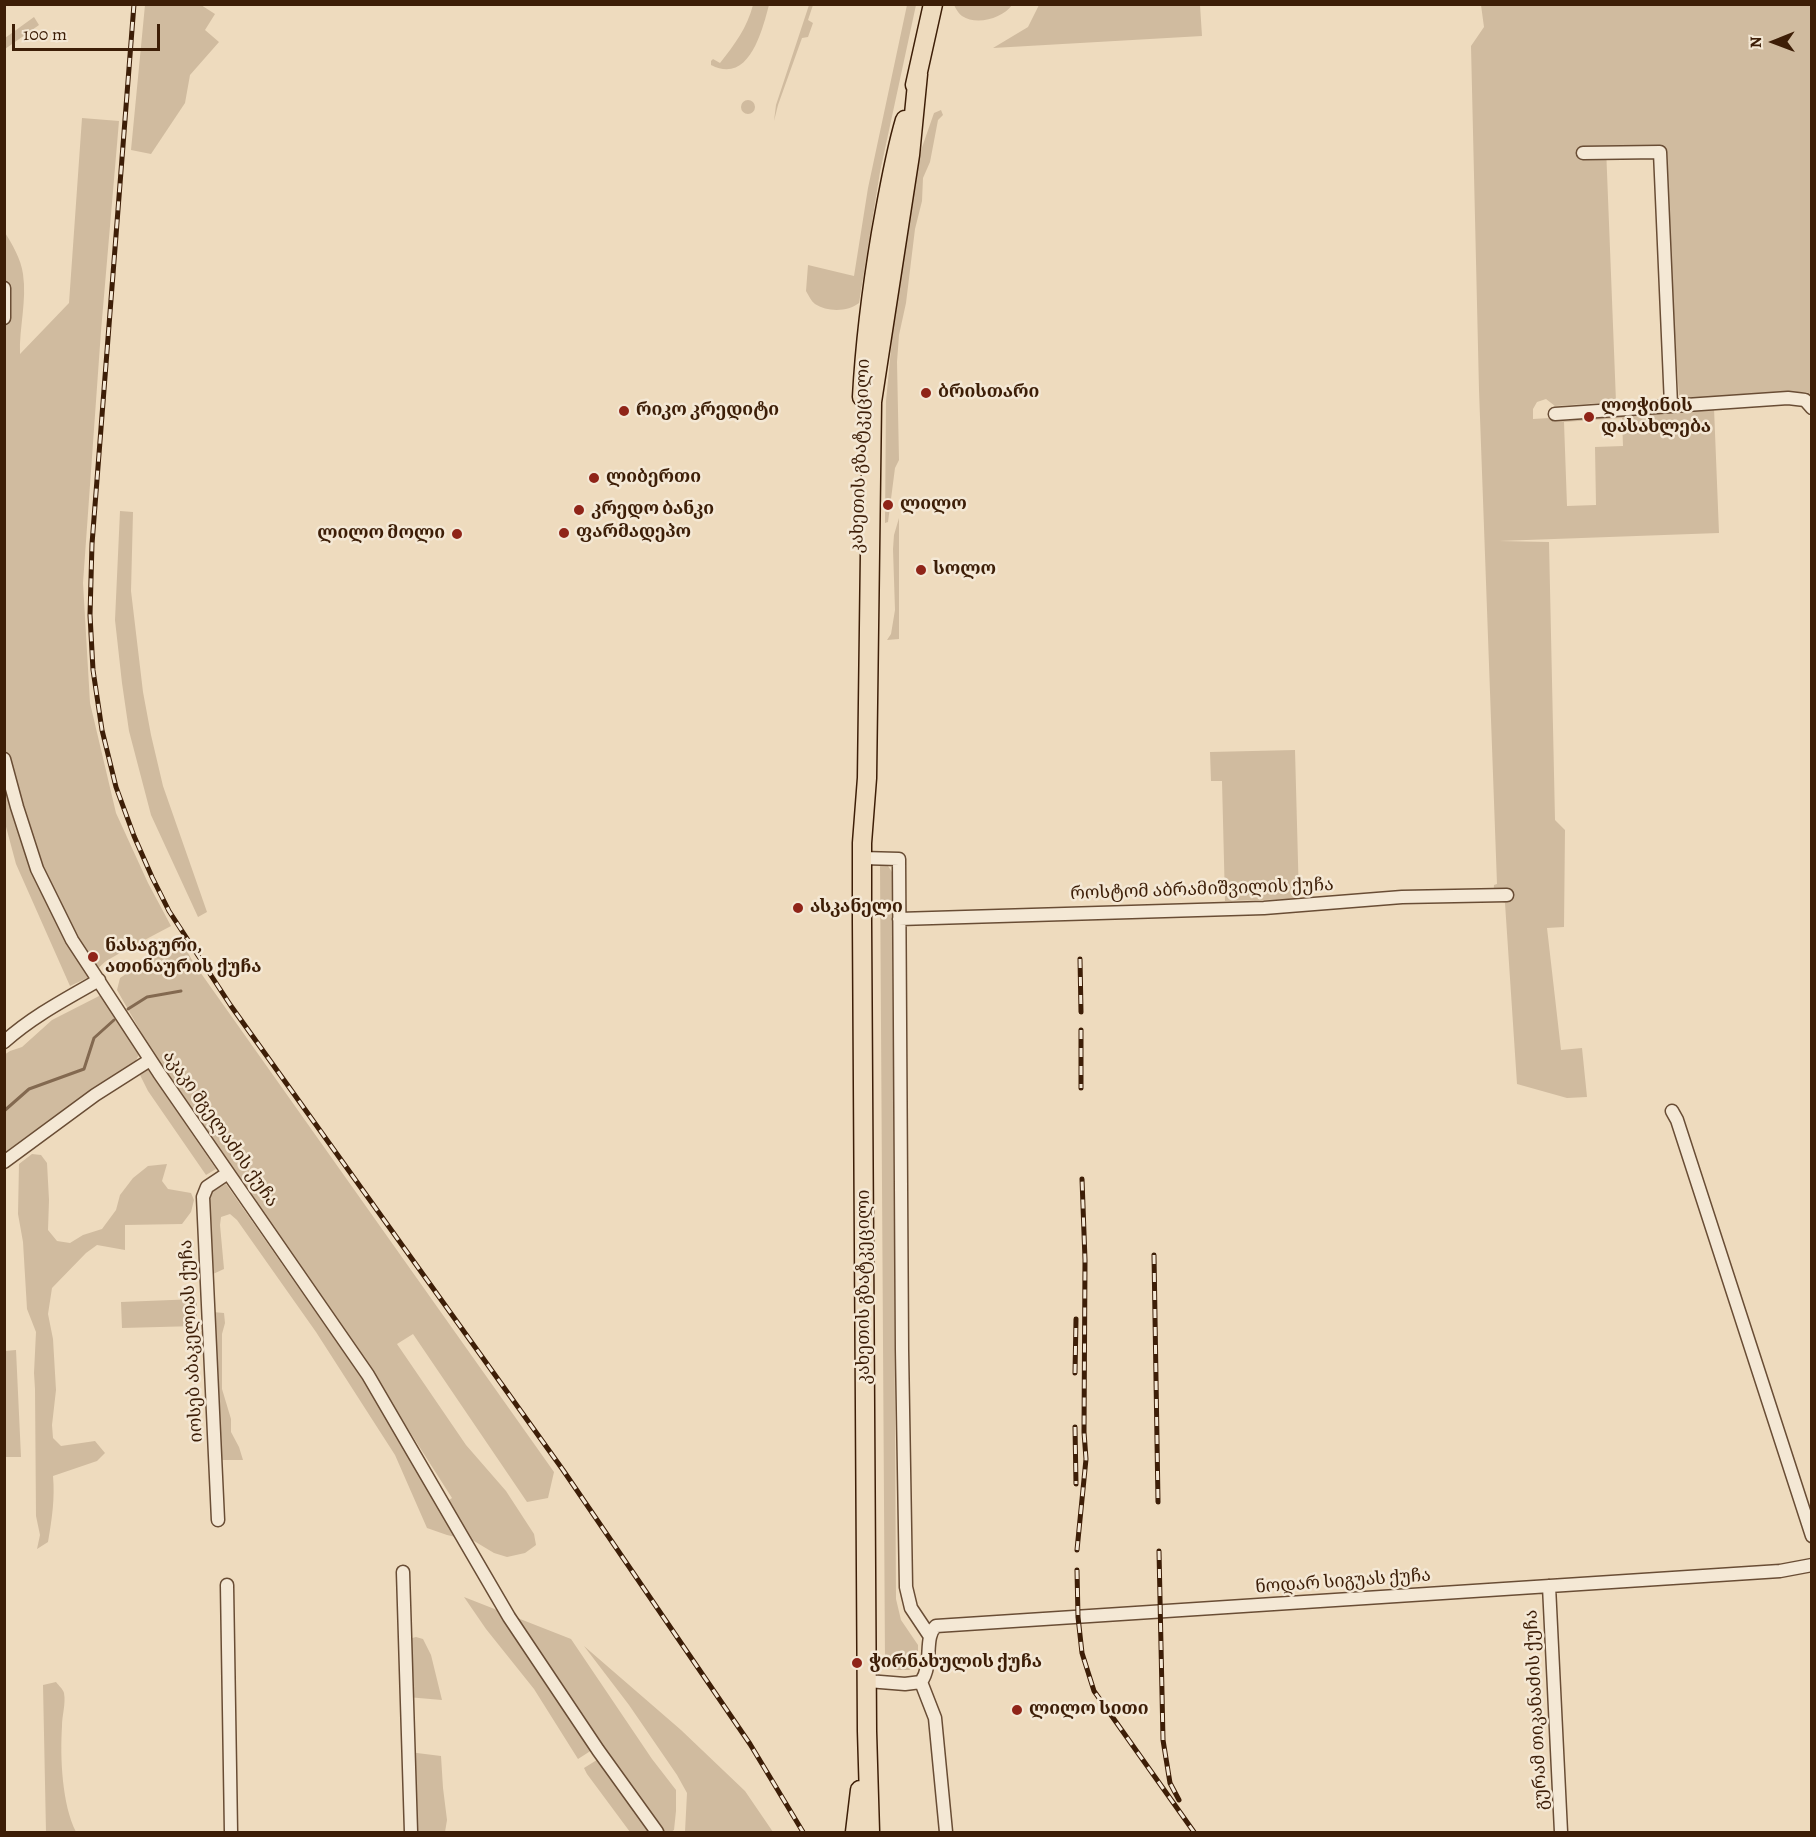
<!DOCTYPE html>
<html>
<head>
<meta charset="utf-8">
<style>
	body { margin:0 }
	#map { position:relative; width:1816px; height:1837px; overflow:hidden; background:#eedbbe; font-family:Alegreya,serif }
	canvas { display:block }
	.frame { position:absolute; inset:0; border:6px solid #3d1e07; pointer-events:none }
	.north { position:absolute; left:1744px; top:12px; width:60px; height:60px; -webkit-text-stroke:4px #f4e8d5; paint-order:stroke; rotate:269deg; font-size:16px; font-weight:700; line-height:24px; text-align:center; color:#3d1e07 }
	.north::after { content:''; display:block; margin:auto; width:21px; height:27px; background:#3d1e07; clip-path:polygon(50% 0,100% 100%,50% 72%,0 100%) }
	.scale { position:absolute; left:12px; top:24px; width:148px; height:27px; box-sizing:border-box; border:3px solid #3d1e07; border-top:0; padding-left:8px; font-size:18px; line-height:21px; white-space:nowrap; color:#3d1e07; -webkit-text-stroke:4px #f4e8d5; paint-order:stroke }
</style>
</head>
<body>
<div id="map">
<canvas width="1816" height="1837"></canvas>
<div class="frame"></div>
<div class="north">N</div>
<div class="scale">100 m</div>
</div>
<script>
const context = document.querySelector('canvas').getContext('2d');
context.lineJoin = 'round';
function paint(path, color) {
  context.fillStyle = color;
  context.fill(path, 'evenodd');
}
function trace(path, color, width, dash) {
  context.strokeStyle = color;
  context.lineWidth = width;
  context.lineCap = dash ? 'butt' : 'round';
  context.setLineDash(dash || []);
  context.stroke(path);
}
function drawText(font, color, halo, rows, align = 'center') {
  context.font = font + ' Alegreya,"Noto Serif Georgian",serif';
  context.lineWidth = 5;
  context.setLineDash([]);
  context.textBaseline = 'middle';
  context.strokeStyle = halo;
  context.fillStyle = color;
  for (const [text, x, y, turn = 0] of rows) {
    context.save();
    context.translate(x, y);
    context.rotate((+turn || 0) * Math.PI / 180);
    context.textAlign = isNaN(turn) ? turn : align;
    if (halo) context.strokeText(text, 0, 0);
    context.fillText(text, 0, 0);
    context.restore();
  }
}
paint(new Path2D(`
	M145 5H201L215 14 205 30 219 42 190 75 185 103 151 154 131 150Z
	M753 5H769C762 31 749 85 711 65V61L713 59 720 63C735 44 747 28 753 5Z
	M809 5H813L808 20 813 23 808 37 802 38 778 105 774 121 776 105Z
	M907 5H916L880 172 859 303C848 312 827 312 815 304 811 301 809 296 806 291L808 265 854 276 868 188Z
	M954 5H1012C1003 18 977 26 962 16 959 14 956 9 954 5Z
	M1039 5H1200L1202 36 993 48 1028 27Z
	M1481 5H1811V397L1807 392H1792L1696 401 1679 398 1663 150 1606 147 1616 402 1555 406 1546 399 1537 402 1533 409V419L1714 408 1719 533 1499 541 1549 542 1555 820 1565 830 1564 927 1547 928 1561 1050 1582 1048 1587 1097 1567 1098 1517 1084 1505 903 1493 899 1494 885 1497 884 1479 390 1471 46 1484 27ZM1622 418 1623 446 1595 447 1596 505 1567 506 1564 422Z
	M34 17 39 25 5 49V38Z
	M741 107a7 7 0 1 1 14 0a7 7 0 1 1-14 0Z
	M941 110 943 115 938 120 930 162 923 178 922 201 915 229 906 303 899 335 897 362 899 460 895 468 888 522 885 523 886 401 894 318 918 159 934 113Z
	M82 118 119 121 101 331 83 583 90 703 116 813 148 883 171 926 120 953 106 961 87 978 70 986 16 864 5 823 4 231C12 244 21 259 23 274 27 301 19 328 20 354L69 303Z
	M120 511 133 512 131 591 143 692 151 735 163 786 207 912 198 917 151 815 129 731 122 683 115 620Z
	M899 518V639L887 640 891 634 895 610 893 549 894 535Z
	M1295 750 1299 899 1225 901 1222 781H1211L1210 752Z
	M880 866H888L892 872 896 1599 901 1620 918 1645V1660L914 1667 909 1670H895L885 1661Z
	M182 942 193 962 554 1472 548 1498 527 1502 413 1334 397 1344 466 1445 506 1491 534 1534 536 1545 525 1553 507 1557 494 1553 474 1541 447 1535 427 1528 395 1455 316 1332 237 1220 230 1214 221 1217 220 1225 224 1269 213 1274 207 1210 208 1196 215 1190 226 1184 372 1393 405 1448 438 1508 452 1498 341 1324 154 1055 117 990 120 978 141 964Z
	M101 995 139 1054 135 1063 89 1092 5 1152 4 1055 10 1051 22 1047 52 1020Z
	M147 1068 216 1169 206 1175 148 1091 140 1075Z
	M32 1154 41 1155 47 1163 49 1200 48 1230 57 1241 70 1243 83 1235 102 1229 116 1210 120 1195 133 1178 148 1166 167 1164 162 1181 168 1189 191 1193 194 1200 191 1212 182 1224 125 1225V1250L97 1245 86 1253 52 1288 48 1314 53 1339 56 1390 52 1425 53 1438 61 1446 95 1441 105 1453 97 1461 53 1476C55 1498 52 1519 48 1542L37 1549 40 1535 36 1516 35 1389 34 1373 36 1332 27 1309 23 1242 18 1214 19 1164Z
	M197 1299V1326L122 1328 121 1302Z
	M212 1312 224 1313 225 1323 222 1334V1389L231 1419V1432L239 1447 243 1460H219Z
	M16 1350 21 1457H5V1351Z
	M464 1597 571 1639 652 1759 676 1790V1811L674 1830 671 1832H664L555 1678H549L544 1682 592 1750 578 1759 534 1689 486 1629Z
	M416 1637 423 1639 431 1655 442 1700 407 1697 405 1640Z
	M584 1646 681 1730 745 1791 773 1832H685L687 1793 677 1775 629 1705Z
	M56 1682C59 1686 63 1689 64 1693 66 1704 62 1715 62 1726 60 1758 62 1804 76 1832H46L43 1685Z
	M409 1752 441 1756 443 1788 447 1820 445 1832H411Z
	M600 1758 652 1832H630L587 1774 584 1768Z`), '#d0bb9f');
trace(new Path2D(`
	M128 1009 147 997 181 991
	M4 1111 29 1089 84 1069 94 1038 114 1020`), '#836950', 3);
const minor = new Path2D(`
	M1583 153 1660 152 1671 405
	M4 288V318
	M1555 414 1788 398 1805 400 1812 408
	M4 759 17 807 37 869 72 940 159 1073 368 1375 509 1617 598 1750 657 1832
	M862 858 899 859 902 1350 906 1587 911 1608 929 1635
	M899 919 1264 908 1402 897 1507 895
	M4 1042C33 1016 66 999 99 980
	M1672 1111 1677 1120 1812 1536
	M4 1162 95 1095 150 1060
	M218 1520 203 1197 207 1187 228 1173
	M403 1572 411 1832
	M227 1585 231 1832
	M1549 1586 1561 1832
	M868 1681 905 1684 921 1682C934 1663 923 1638 936 1626L1780 1571 1812 1565
	M921 1682 935 1718 946 1832`);
const highway = new Path2D(`
	M915 85 933 4
	M862 397C865 342 872 287 881 233 888 195 894 157 905 120
	M855 1832 860 1790
	M870 1832 867 1731 862 922V843L867 778 872 402 910 155 918 74`);
trace(minor, '#694d35', 15);
trace(highway, '#3d1e07', 21);
trace(minor, '#f4e8d5', 12);
trace(highway, '#eedbbe', 18);
const rail = new Path2D(`
	M134 4 92 544 90 615 93 670 102 730 116 787 134 836 152 877 169 911 231 1006 563 1470 750 1744 803 1832
	M1080 959 1081 1012
	M1081 1030V1088
	M1154 1255 1158 1502
	M1075 1373 1076 1319
	M1075 1427 1076 1484
	M1077 1550 1086 1459 1084 1432 1085 1260 1082 1179
	M1159 1551 1163 1740 1170 1783 1179 1800
	M1077 1570 1078 1617 1082 1653 1094 1691 1194 1832`);
trace(rail, '#3d1e07', 5);
trace(rail, '#f4e8d5', 3, [9]);
for (const [x, y, r, color] of [
	[926,393,6,"#8f2418"],
	[624,411,6,"#8f2418"],
	[1589,417,6,"#8f2418"],
	[594,478,6,"#8f2418"],
	[888,505,6,"#8f2418"],
	[579,510,6,"#8f2418"],
	[564,533,6,"#8f2418"],
	[457,534,6,"#8f2418"],
	[921,570,6,"#8f2418"],
	[798,908,6,"#8f2418"],
	[93,957,6,"#8f2418"],
	[857,1663,6,"#8f2418"],
	[1017,1710,6,"#8f2418"]
]) {
  const dot = new Path2D();
  dot.arc(x, y, r, 0, 2 * Math.PI);
  context.fillStyle = color;
  context.fill(dot);
  trace(dot, '#f4e8d5', 2);
}
drawText('bold 18px', '#3d1e07', '#f4e8d5', [
	["ბრისთარი",938,393],
	["ლოჭინის",1601,407],
	["დასახლება",1601,428],
	["რიკო კრედიტი",636,411],
	["ლიბერთი",606,478],
	["ლილო",900,505],
	["კრედო ბანკი",591,510],
	["ფარმადეპო",576,533],
	["ლილო მოლი",445,534,"right"],
	["სოლო",933,570],
	["ასკანელი",810,908],
	["ნასაგური,",105,947],
	["ათინაურის ქუჩა",105,968],
	["ჭირნახულის ქუჩა",869,1663],
	["ლილო სითი",1029,1710]
], 'left');
drawText('18px', '#3d1e07', '#f4e8d5', [
	["კახეთის გზატკეცილი",861,456,-88],
	["როსტომ აბრამიშვილის ქუჩა",1202,890,-2],
	["აკაკი მგელაძის ქუჩა",220,1129,55],
	["კახეთის გზატკეცილი",865,1287,-90],
	["იოსებ აბაკელიას ქუჩა",192,1341,-93],
	["ნოდარ სიგუას ქუჩა",1343,1582,-4],
	["გურამ თიკანაძის ქუჩა",1537,1710,-93]
]);
</script>
</body>
</html>
